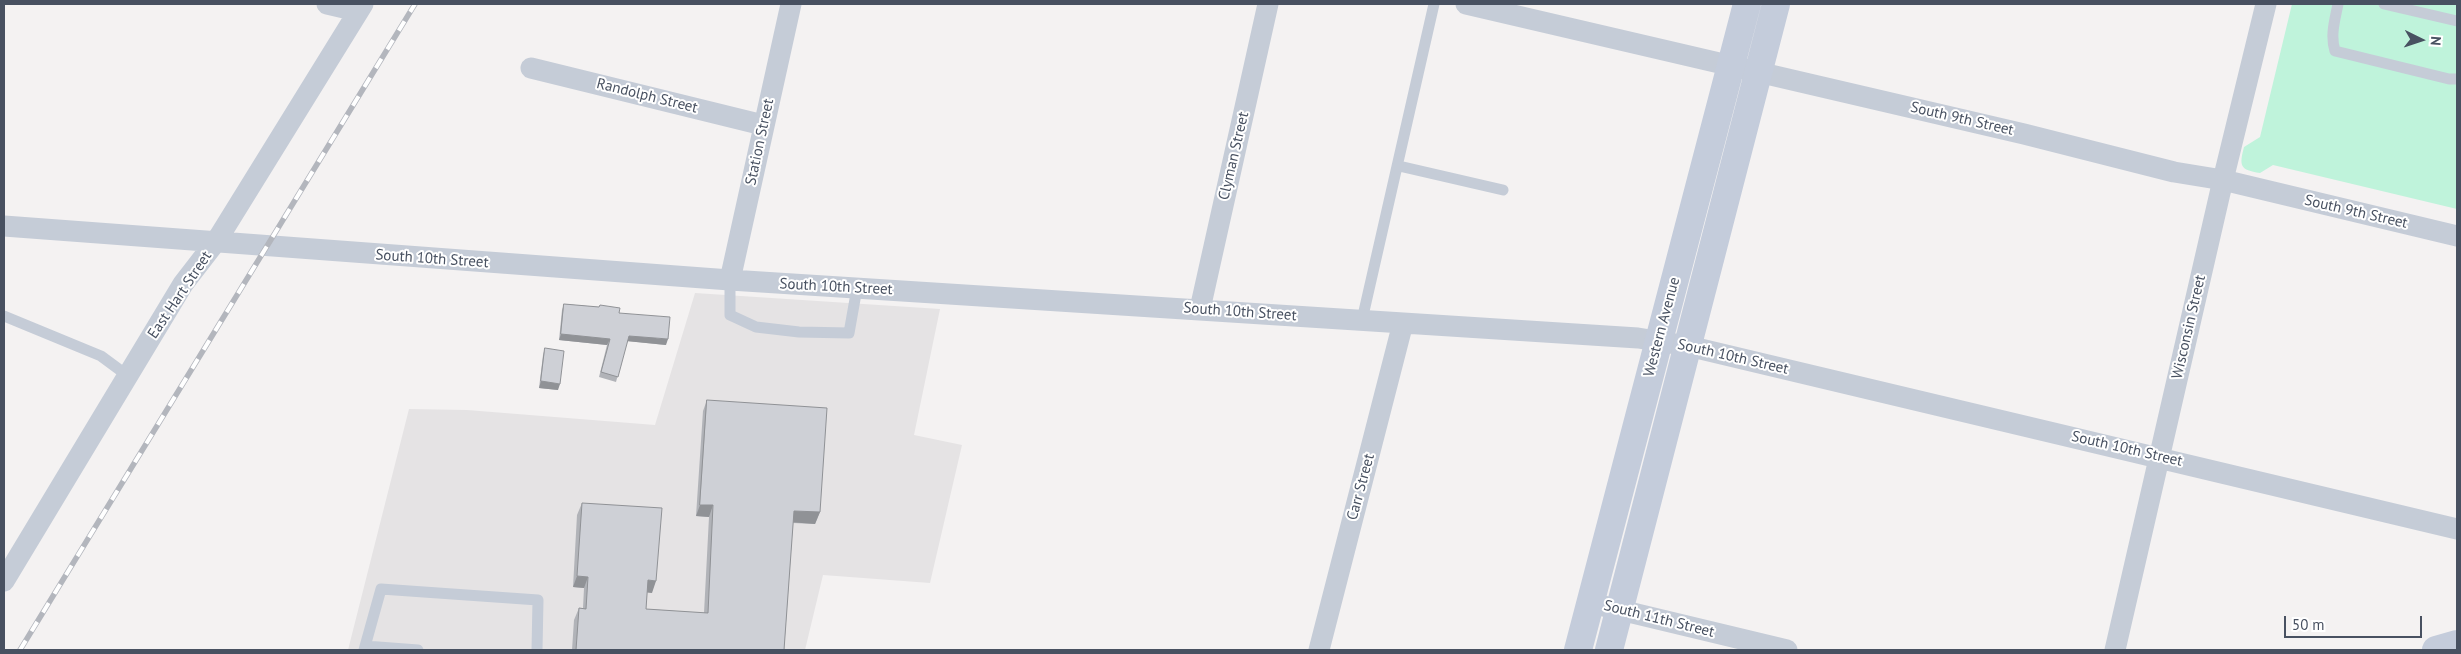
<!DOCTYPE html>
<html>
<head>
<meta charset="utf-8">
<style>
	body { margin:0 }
	#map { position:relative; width:2461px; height:654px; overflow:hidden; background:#f4f2f2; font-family:"PT Sans",sans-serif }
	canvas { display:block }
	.frame { position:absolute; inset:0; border:5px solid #485161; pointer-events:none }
	.north { position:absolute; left:2396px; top:15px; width:50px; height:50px; -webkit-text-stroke:4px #fff; paint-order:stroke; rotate:94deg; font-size:14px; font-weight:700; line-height:20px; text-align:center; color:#485161 }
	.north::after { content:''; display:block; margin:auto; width:18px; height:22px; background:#485161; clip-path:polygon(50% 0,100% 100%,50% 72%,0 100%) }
	.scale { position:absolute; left:2284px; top:616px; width:138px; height:22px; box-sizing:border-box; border:2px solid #485161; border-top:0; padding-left:6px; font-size:15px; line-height:18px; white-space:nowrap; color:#485161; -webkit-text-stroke:4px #fff; paint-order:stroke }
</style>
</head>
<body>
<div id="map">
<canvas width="2461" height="654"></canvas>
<div class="frame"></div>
<div class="north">N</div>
<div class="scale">50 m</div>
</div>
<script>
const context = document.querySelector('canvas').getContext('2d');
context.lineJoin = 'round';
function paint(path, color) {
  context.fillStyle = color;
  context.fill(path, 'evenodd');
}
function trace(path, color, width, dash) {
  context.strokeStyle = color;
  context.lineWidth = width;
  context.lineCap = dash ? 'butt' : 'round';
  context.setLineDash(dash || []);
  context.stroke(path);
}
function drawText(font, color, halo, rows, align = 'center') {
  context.font = font + ' "PT Sans",sans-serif';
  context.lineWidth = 4;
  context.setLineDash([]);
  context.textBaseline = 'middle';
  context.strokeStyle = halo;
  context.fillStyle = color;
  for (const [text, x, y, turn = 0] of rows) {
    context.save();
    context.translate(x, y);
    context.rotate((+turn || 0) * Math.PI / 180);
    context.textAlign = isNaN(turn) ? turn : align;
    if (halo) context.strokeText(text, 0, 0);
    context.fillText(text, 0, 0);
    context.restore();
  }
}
paint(new Path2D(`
	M695 293 940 309 914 435 962 445 930 583 823 575 805 650H348L409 409 467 410 655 425Z`), '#e5e3e4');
paint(new Path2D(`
	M2292 4H2457V209L2273 165 2260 173C2240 170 2239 166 2244 147L2260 137Z`), '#bff3db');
trace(new Path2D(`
	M2338 4C2335 20 2330 35 2335 51L2449 79H2457
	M2384 4 2457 21
	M1399 166 1503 190
	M730 280V315L756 327 799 332 849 333 857 288
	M4 316 101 356 128 376
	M1362 320 1434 4
	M365 646 418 650
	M364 650 381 589 538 600 537 650`), '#c5ccd7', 11);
trace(new Path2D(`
	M327 4 357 11
	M1466 4 2024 134 2174 172 2223 180 2457 236
	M531 68 763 125
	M4 226 730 280 1638 338 1688 346 2457 529
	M730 280 791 4
	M1200 309 1268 4
	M4 581 183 284 217 240 363 4
	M1591 603 1787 650
	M1319 650 1403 323
	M2115 650 2223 180 2266 4`), '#c5ccd7', 21);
trace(new Path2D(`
	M1578 650 1747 4
	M1609 650 1776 4
	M2436 650 2457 644`), '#c4ccdb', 28);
const rail = new Path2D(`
	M20 650 415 4`);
trace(rail, '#b3b6bd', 5.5);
trace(rail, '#fff', 4, [11]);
paint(new Path2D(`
	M564 304 599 307 600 305 619 313 666 345 627 341 616 382 599 377 607 345 559 340 562 310Z
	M545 348 558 390 539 388 543 355Z
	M707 400 820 512 815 524 793 523 784 650H572L574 620 579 608H583L584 588 573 587 577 515 582 503 652 593 647 592 646 609 704 613 709 517 696 516 703 411Z`), '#b1b3b8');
paint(new Path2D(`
	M561 334 610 339 607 345 559 340Z
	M629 336 668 339 666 345 626 341Z
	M541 381 560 384 558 390 539 388Z
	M700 505H713L709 517 696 516Z
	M794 511 820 512 815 524 789 522Z
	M577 576 588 577 584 588 573 587Z
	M648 580 656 581 652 593 643 592Z`), '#909296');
const building = new Path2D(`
	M564 304 599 307 600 305 620 308 619 313 670 317 668 339 629 336 618 377 601 372 610 339 561 334Z
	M545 348 564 351 560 384 541 381Z
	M707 400 827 408 820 512 794 511 784 650H576L579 608 586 609 588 577 577 576 582 503 662 508 656 581 648 580 646 609 708 613 713 505H700Z`);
paint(building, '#ced0d6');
trace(building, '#909296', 1);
drawText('15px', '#485161', '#fff', [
	["Randolph Street",647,96,14],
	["South 9th Street",1962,119,13],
	["Station Street",760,142,-78],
	["Clyman Street",1234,156,-77],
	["South 9th Street",2356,212,13],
	["South 10th Street",432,259,4],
	["South 10th Street",836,287,3],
	["East Hart Street",180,295,-56],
	["South 10th Street",1240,312,4],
	["Western Avenue",1662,327,-75],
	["Wisconsin Street",2189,327,-77],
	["South 10th Street",1733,357,13],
	["South 10th Street",2127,449,13],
	["Carr Street",1361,487,-75],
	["South 11th Street",1659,619,14]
]);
</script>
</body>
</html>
